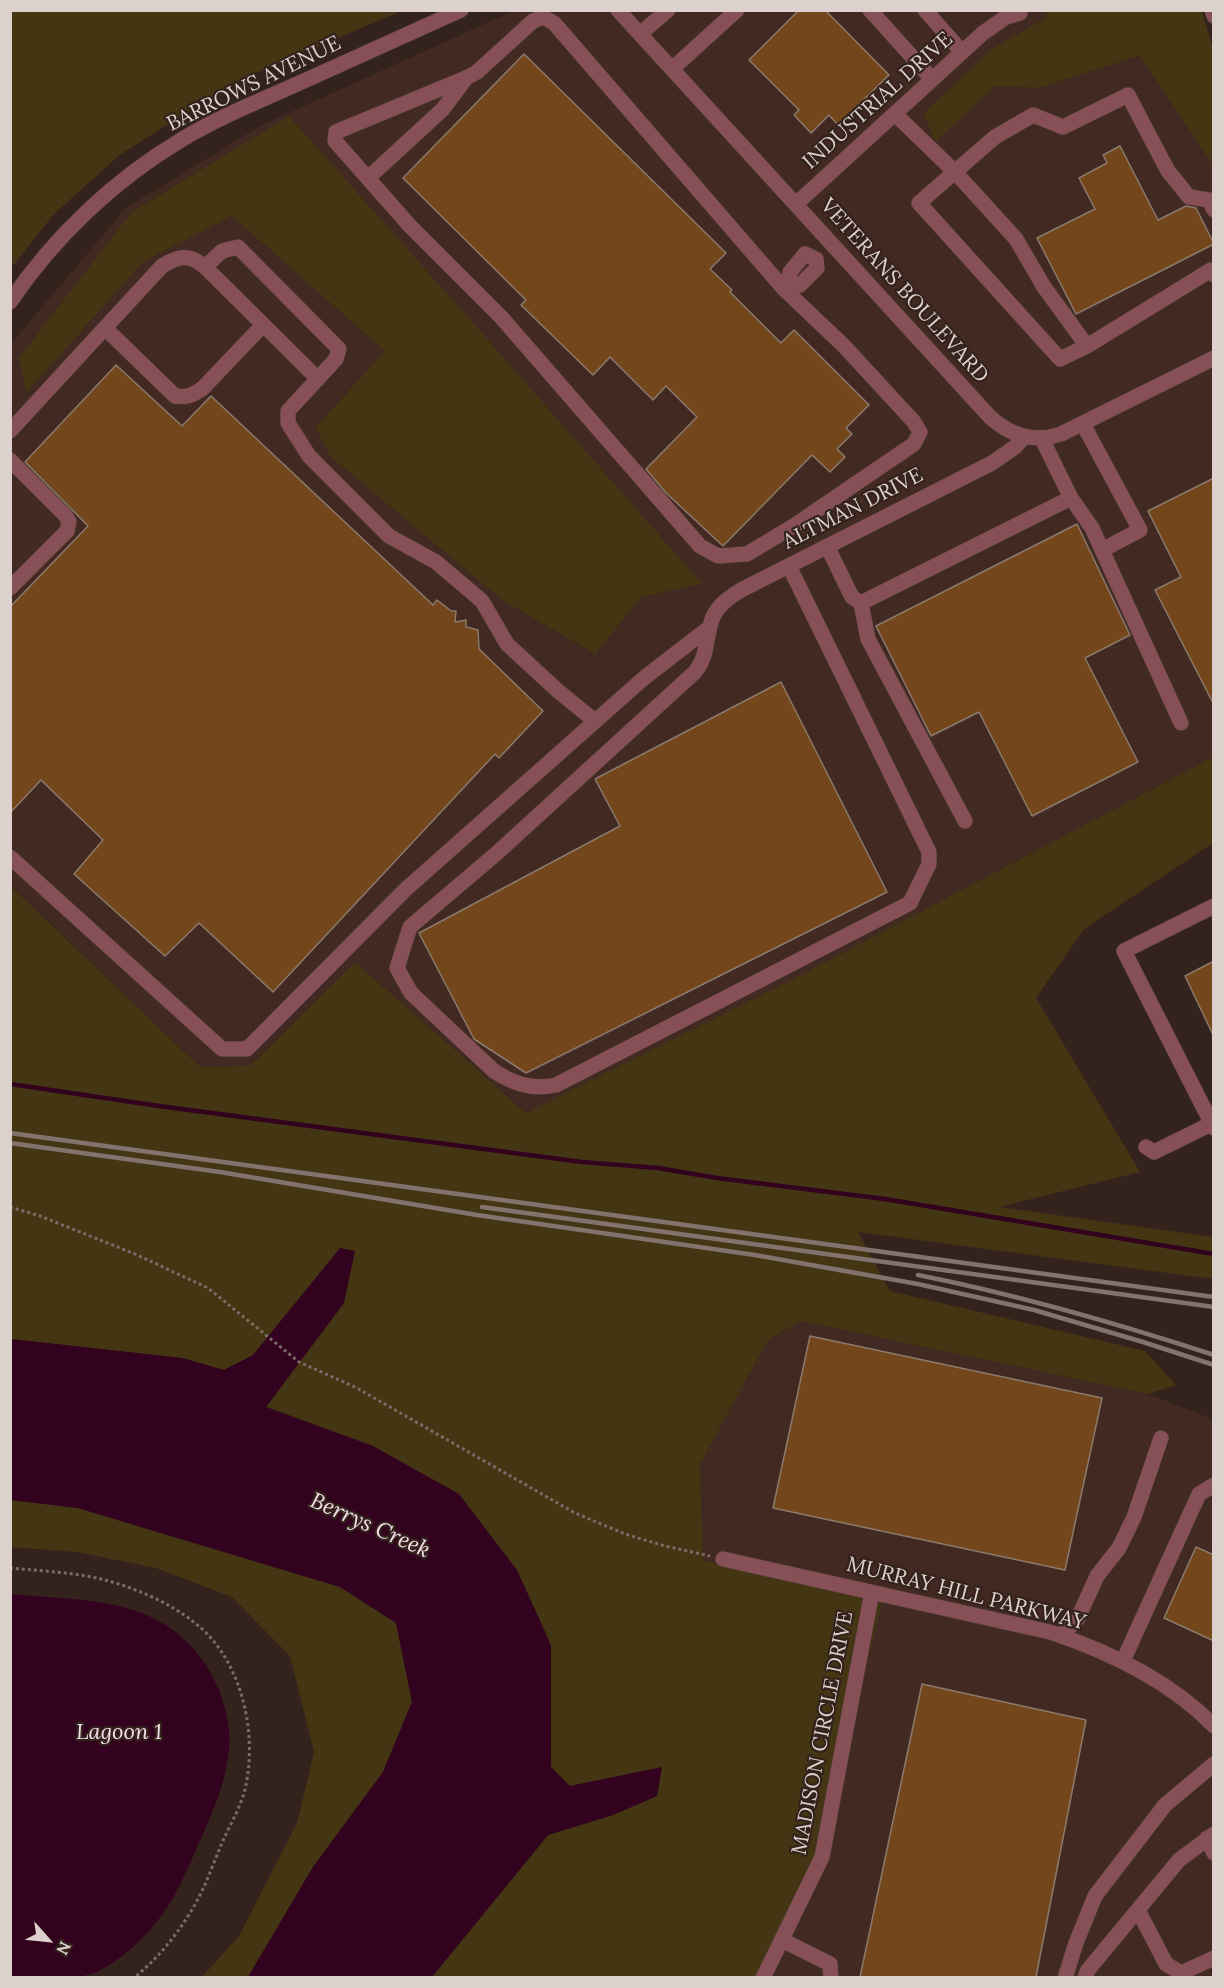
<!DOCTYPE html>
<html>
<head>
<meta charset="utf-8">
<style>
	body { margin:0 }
	#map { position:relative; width:1224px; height:1988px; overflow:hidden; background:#34221d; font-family:Lora,serif }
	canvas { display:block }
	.frame { position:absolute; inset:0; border:12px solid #ddd1cd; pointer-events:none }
	.north { position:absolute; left:18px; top:1910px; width:60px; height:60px; -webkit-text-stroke:4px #34221d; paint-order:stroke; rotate:117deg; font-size:16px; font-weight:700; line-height:24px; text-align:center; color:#ddd1cd }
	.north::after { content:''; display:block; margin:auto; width:21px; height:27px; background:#ddd1cd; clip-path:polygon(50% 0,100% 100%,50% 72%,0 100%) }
</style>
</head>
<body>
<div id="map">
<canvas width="1224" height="1988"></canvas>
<div class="frame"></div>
<div class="north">N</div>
</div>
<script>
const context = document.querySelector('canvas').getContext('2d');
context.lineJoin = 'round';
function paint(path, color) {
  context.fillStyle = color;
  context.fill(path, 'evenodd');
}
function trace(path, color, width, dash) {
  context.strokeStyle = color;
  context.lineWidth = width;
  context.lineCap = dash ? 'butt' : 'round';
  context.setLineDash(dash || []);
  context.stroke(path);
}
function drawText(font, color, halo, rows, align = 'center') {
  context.font = font + ' Lora,serif';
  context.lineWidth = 4.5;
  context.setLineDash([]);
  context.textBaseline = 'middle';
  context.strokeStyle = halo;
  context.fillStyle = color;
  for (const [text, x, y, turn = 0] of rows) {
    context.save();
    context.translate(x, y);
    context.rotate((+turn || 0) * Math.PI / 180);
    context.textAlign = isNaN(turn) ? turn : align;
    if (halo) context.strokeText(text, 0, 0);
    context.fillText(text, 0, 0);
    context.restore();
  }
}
paint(new Path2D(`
	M513 11H1046L1047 17 992 49 924 113 935 141 995 86 1038 88 1141 56 1213 165V757L803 974 526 1113 355 962 250 1066 200 1067 11 885 10 345 126 208 260 126ZM289 116 701 584 641 597 594 654 505 602 329 454 316 427 385 351 232 216 144 261 26 393 131 212Z
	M801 1321 1148 1394 1213 1419V1977H766L882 1601 703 1560 700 1464 768 1340Z`), '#422a22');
paint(new Path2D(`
	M11 10H401V11L233 83 121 154 54 214 11 268Z
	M1046 11H1202L1213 49V165L1140 56 1038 88 995 86 935 142 924 113 992 49 1047 17Z
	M289 116 488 340 702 584 641 597 595 654 505 602 329 455 316 427 385 351 232 216 144 261 26 393 19 358 132 212Z
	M1213 757V843L1084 929 1036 998 1140 1172 999 1207 1213 1237V1279L858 1232 890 1291 1145 1351 1176 1385 1148 1394 801 1321 768 1340 700 1464 703 1560 882 1601 815 1887 766 1977H432L548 1835 613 1815 657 1796 661 1768 570 1786 551 1767V1645L373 1446 266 1407 344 1303 340 1249 253 1355 224 1370 182 1358 11 1339 10 885 200 1067 250 1066 355 962 526 1113 803 974Z
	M10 1500 78 1508 340 1587 396 1623 412 1702 383 1772 313 1867 248 1977H202L239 1936 297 1823 314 1752 290 1656 232 1597 156 1568 77 1552 11 1547Z`), '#443613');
paint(new Path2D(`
	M340 1248 355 1251 344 1303 266 1407 373 1446 459 1494 517 1570 551 1645V1767L570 1786 662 1767 657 1796 613 1815 548 1835 432 1977H248L313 1867 383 1772 412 1702 396 1623 340 1587 78 1508 11 1500V1339L182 1358 224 1370 253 1355Z
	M11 1594C65 1600 127 1596 173 1630 201 1651 220 1682 227 1717 237 1763 213 1811 195 1852 185 1874 176 1897 161 1916 147 1936 125 1956 104 1968 78 1984 40 1978 11 1977Z`), '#32021f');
trace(new Path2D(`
	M10 1084 159 1106 582 1162 658 1168 717 1178 885 1199 1214 1254`), '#32021f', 4.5);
const building = new Path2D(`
	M799 10H825L889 75 838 125 829 115 811 133 794 115 799 110 749 60Z
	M524 54 726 253 710 269 732 290 730 292 781 343 794 330 869 405 846 428 852 434 837 449 845 457 830 472 812 455 723 546 666 493 646 469 697 417 666 386 653 400 610 357 593 375 521 305 526 300 403 178Z
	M1120 146 1158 220 1186 206 1196 208 1214 244 1076 314 1037 238 1095 209 1079 178 1107 163 1103 155Z
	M116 365 182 426 211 396 433 605 437 600 451 611H456L455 622 466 620V627L478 630 479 649 543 711 499 758 495 754 273 992 199 923 165 956 74 874 103 840 41 780 10 813V607L88 526 25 462Z
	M1214 478V705L1155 590 1181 577 1148 511Z
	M1077 524 1130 635 1085 658 1138 762 1032 816 979 712 931 736 876 626Z
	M781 682 887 892 526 1073 474 1039 419 933 620 826 595 779Z
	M1214 961V1037L1185 976Z
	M810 1336 1102 1398 1065 1570 773 1508Z
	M1196 1547 1214 1555V1641L1164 1618Z
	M922 1684 1086 1720 1036 1977H860Z`);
paint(building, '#73471b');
trace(building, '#8b7a6c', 1.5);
const minor = new Path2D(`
	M618 10 990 417C1011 436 1034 443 1061 434L1214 358
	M870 10 932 79
	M925 10 962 52
	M1212 10 1214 16
	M640 34 668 10
	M672 69 737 10
	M895 114 955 172 1016 239 1044 287 1087 346 1211 270 1214 275
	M368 178 443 109 466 78
	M796 204 983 33 1006 17 1020 13 1019 10
	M805 254 816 259 817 268 800 285 789 286 790 272Z
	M205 267 318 379
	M784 289 554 23 543 17 533 21 477 72 466 78 336 132 335 141 410 226 501 317 700 546 718 556 747 554 792 527 914 444 920 432 914 422 844 346 784 289 789 286
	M10 302C54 237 114 180 181 140 217 118 257 102 295 85 351 60 406 35 461 10
	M105 328 175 396C187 398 193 395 203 388L263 325
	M1087 346 1060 359 919 203 995 137 1033 115 1063 127 1128 95 1168 171 1189 197 1209 200 1214 210
	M1083 424 1140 530 1102 550
	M10 431 162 266C179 256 189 253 205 267L222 251 238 247 339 349 336 359 288 411V423L309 456 389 536 436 562 482 601 507 644 558 691 595 721
	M10 460 65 515 69 522 67 531 10 588
	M1071 498 1092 528 1181 723
	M827 546 852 597 861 603 1071 498 1042 439
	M789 566 929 852V864L910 903 556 1085C532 1090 514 1084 494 1071L411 993 397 968 410 927 497 853 695 672C709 655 705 636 713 617 719 604 730 597 741 590L992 463 1015 447 1024 437
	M861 603 868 639 965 821
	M10 857 222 1049H247L406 889 644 678 710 627
	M1214 906 1124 951 1214 1128
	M1146 1147 1154 1152 1211 1124
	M723 1559 1050 1632C1110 1652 1169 1680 1214 1726
	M1061 1636 1078 1618 1097 1576 1119 1548 1134 1517 1161 1438
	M1123 1661 1199 1494 1214 1485
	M1207 1838 1214 1853
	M1138 1910 1166 1964 1181 1973 1214 1958
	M782 1940 830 1964 831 1978
	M763 1978 822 1857 872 1592
	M1065 1978 1076 1943 1095 1896 1165 1805 1214 1764
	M1085 1978 1088 1970 1179 1860 1214 1834`);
trace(minor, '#4f3e39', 16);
trace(new Path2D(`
	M10 1207 40 1216 135 1254 208 1288 299 1362 355 1387 575 1513 625 1534 665 1546 710 1556
	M10 1568C40 1571 71 1572 101 1579 133 1587 169 1602 195 1623 243 1660 259 1737 244 1793 239 1810 229 1827 222 1843 215 1859 209 1877 201 1893 185 1925 162 1955 134 1978`), '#7b6c67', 3, [3, 3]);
trace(minor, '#865056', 15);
trace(new Path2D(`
	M10 1133 1214 1297
	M10 1143 220 1172 477 1215 755 1255 918 1284 1034 1310 1143 1342 1214 1365
	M482 1207 1214 1307
	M918 1275C1019 1295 1116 1323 1214 1355`), '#82736e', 4.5);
drawText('21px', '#ddd1cd', '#34221d', [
	["BARROWS AVENUE",254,84,-26],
	["INDUSTRIAL DRIVE",878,101,-42],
	["VETERANS BOULEVARD",904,291,48],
	["ALTMAN DRIVE",853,509,-27],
	["MURRAY HILL PARKWAY",966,1594,14],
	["MADISON CIRCLE DRIVE",823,1733,-79]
]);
drawText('italic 22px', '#f3dde7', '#34221d', [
	["Berrys Creek",370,1526,24],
	["Lagoon 1",119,1733]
]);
</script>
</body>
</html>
